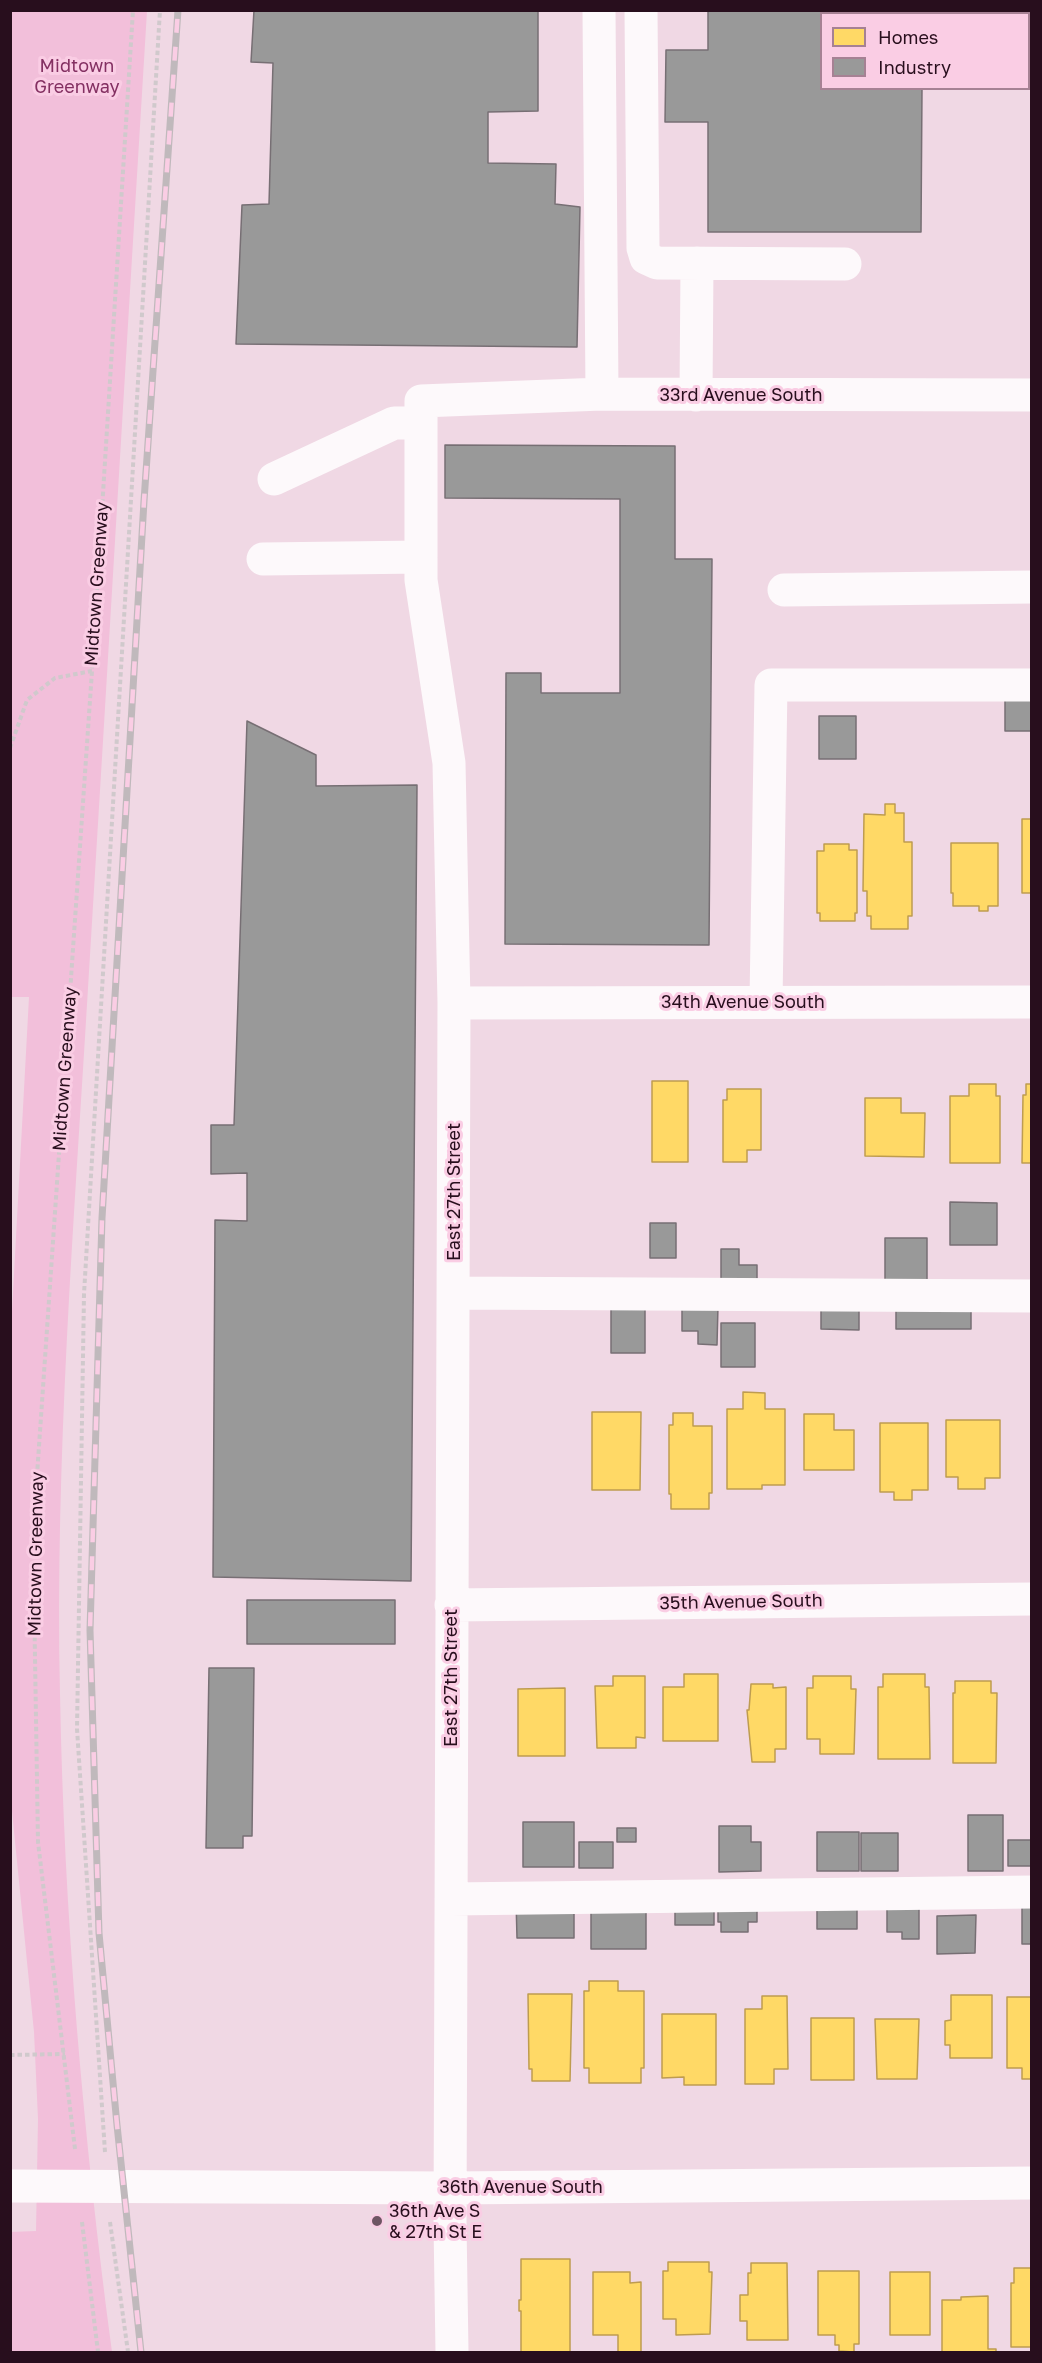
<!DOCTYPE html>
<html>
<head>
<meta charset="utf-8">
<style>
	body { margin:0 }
	#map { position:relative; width:1042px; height:2363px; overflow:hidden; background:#f0d8e4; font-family:"Golos Text",sans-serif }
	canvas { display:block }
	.frame { position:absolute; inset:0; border:12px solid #280e1d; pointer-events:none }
	.legend { position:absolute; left:820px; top:12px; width:210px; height:78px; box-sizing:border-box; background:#facde4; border:2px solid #a68194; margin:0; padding:8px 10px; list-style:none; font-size:18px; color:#280e1d }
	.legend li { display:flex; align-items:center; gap:12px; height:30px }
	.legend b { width:30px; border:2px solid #a68194 }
</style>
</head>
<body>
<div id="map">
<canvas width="1042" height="2363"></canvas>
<div class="frame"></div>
<ul class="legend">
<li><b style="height:16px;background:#ffd966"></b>Homes</li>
<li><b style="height:16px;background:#999"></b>Industry</li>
</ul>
</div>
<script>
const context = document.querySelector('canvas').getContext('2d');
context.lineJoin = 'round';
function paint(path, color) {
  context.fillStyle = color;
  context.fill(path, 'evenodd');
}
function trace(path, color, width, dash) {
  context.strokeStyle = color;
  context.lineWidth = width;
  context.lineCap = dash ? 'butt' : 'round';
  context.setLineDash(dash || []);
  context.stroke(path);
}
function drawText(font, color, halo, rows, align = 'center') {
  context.font = font + ' "Golos Text",sans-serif';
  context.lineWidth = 6;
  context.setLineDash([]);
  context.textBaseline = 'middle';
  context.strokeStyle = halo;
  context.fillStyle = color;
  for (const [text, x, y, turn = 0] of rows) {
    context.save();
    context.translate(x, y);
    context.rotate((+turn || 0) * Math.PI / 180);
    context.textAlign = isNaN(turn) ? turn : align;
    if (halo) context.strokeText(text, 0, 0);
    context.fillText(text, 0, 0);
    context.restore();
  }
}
paint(new Path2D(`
	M11 11H147C127 336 108 662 88 988 74 1223 55 1459 60 1694 64 1915 83 2134 112 2352H11L10 2232 36 2231 38 2119 34 2032 10 1791V1348L29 997H10Z`), '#f2bfda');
const homes = new Path2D(`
	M885 804H895V813H904V842H912V916H908V929H871V916H867V891H863L864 814 885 815Z
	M1022 819H1032V893H1022Z
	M951 843H998V906H988V911H979V906H953V893H951Z
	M824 844H849V850H857V913H855V921H820V913H817V851H824Z
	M652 1081H688V1162H652Z
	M969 1084H996V1096H1000V1163H950V1096H969Z
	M1026 1084H1032V1163H1022L1023 1095H1026Z
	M727 1089H761V1150H747V1162H723V1100H727Z
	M865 1098H901V1113H925L924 1157 865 1156Z
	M743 1392 765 1393V1409H785V1485H762V1489H727V1409H743Z
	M592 1412H641L640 1490H592Z
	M673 1413H693V1426H712V1493H709V1509H671V1494H669V1425H673Z
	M804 1414H834V1430H854V1470H804Z
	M946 1420H1000V1478H985V1489H958V1477H946Z
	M880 1423H928V1490H912V1500H894V1492H880Z
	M684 1674H718V1741H663V1687H684Z
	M883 1674H925V1687H929L930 1759H878V1687H883Z
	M613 1676H645V1738L636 1737V1748H597L595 1686H613Z
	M813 1676H851V1689H856L854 1754H820V1739H807V1688H813Z
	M955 1681H991V1693H997L996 1763H953V1693H955Z
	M751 1684H773V1688L786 1687V1749H775V1762H752L747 1710H749Z
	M565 1688V1756H518V1689Z
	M589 1981H618V1991H644V2068H641V2083H589V2068H584V1991H589Z
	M528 1994H572L570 2081H532V2069H529Z
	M951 1995H992V2058H950V2045H945V2021L951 2020Z
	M762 1996H787L788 2069H774V2084H745V2009H762Z
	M1007 1997H1032V2079H1022V2068H1007Z
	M662 2014H716V2085H684V2077L662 2078Z
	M811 2018H854V2080H811Z
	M875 2019H919L917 2079H877Z
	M521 2259H570V2352H521V2311H519V2300H521Z
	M668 2262H709V2272H712L710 2334 676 2335V2319H663V2271H668Z
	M751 2263H787L788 2340H747V2321H740V2295H748V2273H751Z
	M1014 2268H1032V2347H1011V2283H1014Z
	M818 2271H859V2344H854V2352L839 2351V2345H835V2335H818Z
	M593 2272H630V2283L641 2282V2352H618V2335H593Z
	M890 2272H930V2335H890Z
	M988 2296V2349H996V2352H942V2300H961V2297Z`);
paint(homes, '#ffd966');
trace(homes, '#be9c50', 1.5);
const industry = new Path2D(`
	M254 10H538V111L488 112V163L556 164 555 204 580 207 577 347 236 344 242 205 269 204 273 63 251 62Z
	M708 10H922V14H822V88H922L921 232H708V122H665L666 50H708Z
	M445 445 675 446V559H712L709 945 505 944 506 673H541V693H620V499L445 498Z
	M1005 690H1032V731H1005Z
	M819 716H856V759H819Z
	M247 721 316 755V786L417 785 411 1581 213 1577 215 1220 247 1221V1173L211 1174V1125H234Z
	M950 1202 997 1203V1245H950Z
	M650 1223H676V1258H650Z
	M885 1238H927V1280H885Z
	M721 1249H739V1265H757V1284H721Z
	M896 1304H971V1329H896Z
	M821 1305H859V1330L821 1329Z
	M611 1306 645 1307V1353H611Z
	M682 1306H718L717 1345 698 1344V1331H682Z
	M721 1323H755V1367H721Z
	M247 1600H395V1644H247Z
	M209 1668H254L252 1836H243V1848H206Z
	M968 1815H1003V1871H968Z
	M523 1822H574V1867H523Z
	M719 1826H751V1842H761V1871L719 1872Z
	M617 1828H636V1842H617Z
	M817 1832H859V1871H817Z
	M861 1833H898V1871H861Z
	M1008 1840H1032V1866H1008Z
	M579 1842H613V1868H579Z
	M675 1896H714V1925H675Z
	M817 1897H857V1929H817Z
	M718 1898H757V1922H748V1932H721V1922H718Z
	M516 1900H574V1938H517Z
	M1022 1902H1032V1944H1022Z
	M887 1904H919V1939H902V1932H887Z
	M591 1908H646V1949H591Z
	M976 1915 975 1953 937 1954V1916Z`);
paint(industry, '#999');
trace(industry, '#776f74', 1.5);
trace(new Path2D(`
	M10 748 27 700 55 678 92 671
	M10 2055 65 2054
	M75 2149 38 1842 33 1534 92 671 133 10
	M105 2152 77 1729 84 1294 160 10
	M82 2222 98 2352
	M110 2222 128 2352`), '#d0c9cc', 4, [4.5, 3]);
trace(new Path2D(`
	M599 10 602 394
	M641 10 643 248 646 258 657 263 845 264
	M696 395 697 263
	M274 479 394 423H421
	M263 559 421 557
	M784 590 1032 587
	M766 1001 771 685H1032
	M454 1003 1032 1002
	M453 1293 1032 1296
	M451 1605 1032 1599
	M451 1899 1032 1892
	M10 2186 450 2188 1032 2183
	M452 2352 450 2224 454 1003 449 763 421 580V401L602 394 1032 395`), '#fdf9fb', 33);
const rail = new Path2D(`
	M141 2352 117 2125 99 1933 90 1630 102 1218 144 501 178 10`);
trace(rail, '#c0b9bc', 7);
trace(rail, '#facde4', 4.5, [14]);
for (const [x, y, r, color] of [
	[377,2221,6,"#6e5563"]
]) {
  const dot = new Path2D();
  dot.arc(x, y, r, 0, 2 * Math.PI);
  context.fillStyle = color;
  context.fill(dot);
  trace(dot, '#facde4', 2);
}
drawText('18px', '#843062', '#facde4', [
	["Midtown",77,66],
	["Greenway",77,87]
]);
drawText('18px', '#280e1d', '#facde4', [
	["33rd Avenue South",741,395],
	["Midtown Greenway",97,584,-86],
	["34th Avenue South",743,1002],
	["Midtown Greenway",65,1069,-86],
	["East 27th Street",454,1192,-90],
	["Midtown Greenway",36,1554,-89],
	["35th Avenue South",741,1602,-1],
	["East 27th Street",451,1678,-90],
	["36th Avenue South",521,2187]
]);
drawText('18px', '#280e1d', '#facde4', [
	["36th Ave S",389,2211],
	["& 27th St E",389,2232]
], 'left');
</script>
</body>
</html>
